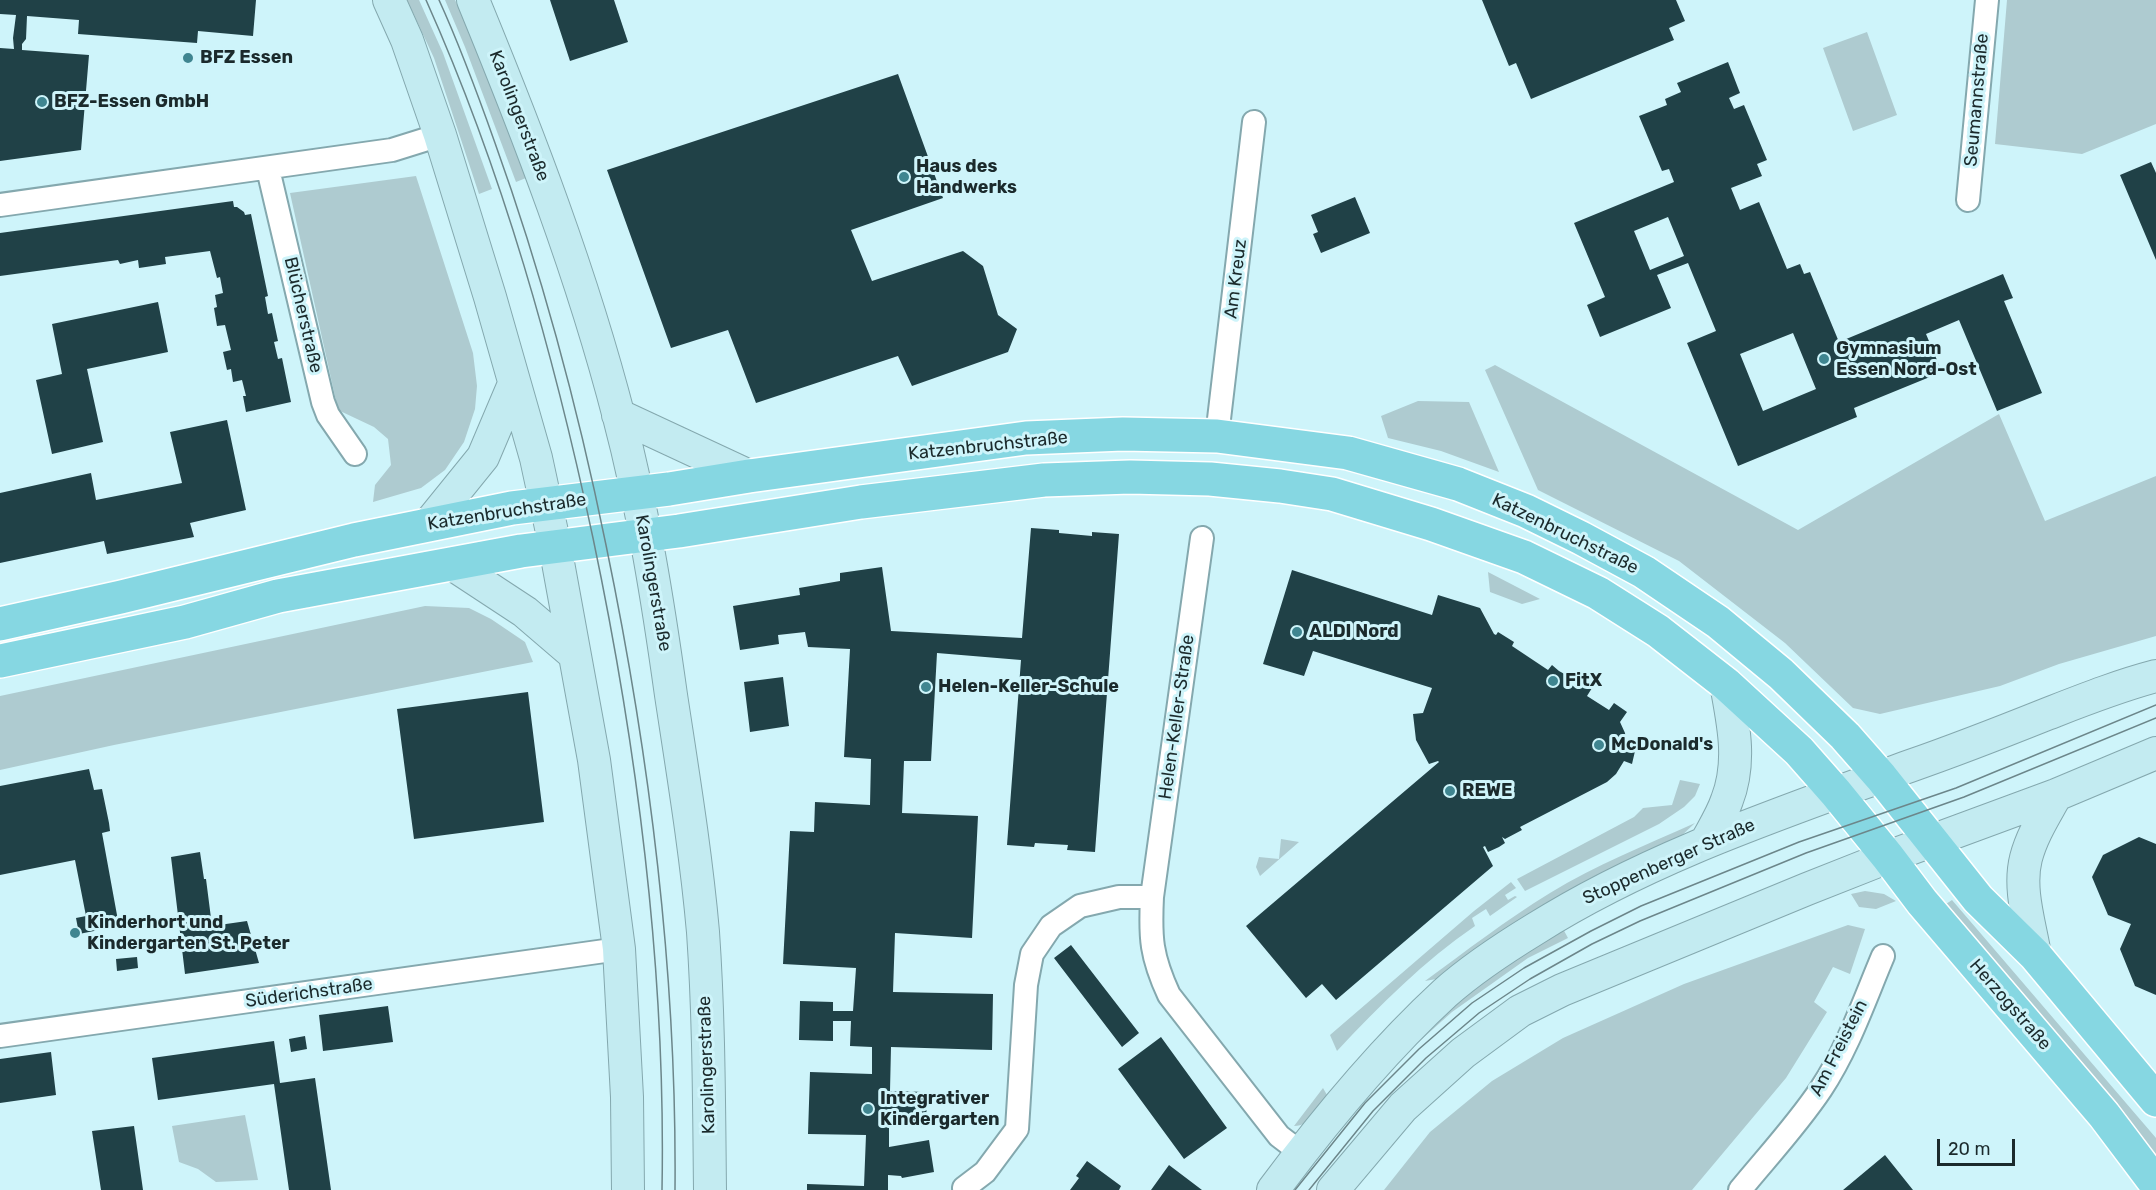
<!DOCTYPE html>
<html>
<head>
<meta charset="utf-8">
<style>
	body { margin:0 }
	#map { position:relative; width:2156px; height:1190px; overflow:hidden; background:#cef4fa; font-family:Rubik,sans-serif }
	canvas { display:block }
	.scale { position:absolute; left:1937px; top:1139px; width:78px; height:27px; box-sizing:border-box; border:3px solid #1b2a2c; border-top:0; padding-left:8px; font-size:18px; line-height:21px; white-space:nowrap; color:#1b2a2c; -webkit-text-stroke:4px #cef4fa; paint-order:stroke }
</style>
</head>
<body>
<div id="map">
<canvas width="2156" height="1190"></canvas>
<div class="scale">20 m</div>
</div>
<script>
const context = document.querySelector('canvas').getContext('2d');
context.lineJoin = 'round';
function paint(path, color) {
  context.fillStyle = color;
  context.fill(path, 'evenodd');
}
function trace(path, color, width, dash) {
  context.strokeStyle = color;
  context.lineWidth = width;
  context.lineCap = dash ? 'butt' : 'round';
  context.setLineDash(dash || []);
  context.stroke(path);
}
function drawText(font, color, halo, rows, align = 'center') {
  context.font = font + ' Rubik,sans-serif';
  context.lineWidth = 6;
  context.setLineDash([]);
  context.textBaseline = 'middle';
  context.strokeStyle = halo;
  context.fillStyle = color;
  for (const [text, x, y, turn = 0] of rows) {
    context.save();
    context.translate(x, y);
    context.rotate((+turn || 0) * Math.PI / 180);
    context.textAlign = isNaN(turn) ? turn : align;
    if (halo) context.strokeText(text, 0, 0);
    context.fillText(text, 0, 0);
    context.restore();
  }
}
paint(new Path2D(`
	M407 0H419L443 53 492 189 479 194 434 58Z
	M445 0H455C484 57 505 118 526 178L516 182 465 47Z
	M2007 0H2156V124L2082 154 1995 144Z
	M1867 32 1897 115 1853 131 1823 48Z
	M416 176 473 353 477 386 475 409 464 442 445 470 421 488 373 502 375 485 391 465 388 439 374 427 338 410 290 193Z
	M1495 365 1798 530 1999 414 2045 521 2156 476V636L2059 664 2000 686 1880 714 1853 708 1785 643 1679 561 1538 490 1485 370Z
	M1418 401 1469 402 1499 472 1441 451 1388 438 1381 416Z
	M1488 572 1540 599 1522 604 1490 592Z
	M425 606 469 608 491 619 525 642 533 662 114 745 0 770V696Z
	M1680 780 1700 784 1695 796 1684 807 1659 824 1525 891 1517 879 1634 817 1643 808 1672 805Z
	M1695 823 1677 840 1590 879 1556 898 1442 978 1425 981C1466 951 1506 920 1550 893 1596 865 1646 845 1695 823Z
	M1281 839 1299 842 1260 876 1256 867 1259 857 1279 859Z
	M1511 882 1516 888 1505 895 1508 900 1515 896 1517 897 1490 916 1486 909 1472 918 1475 926C1424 961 1380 1005 1337 1051L1330 1035 1474 911Z
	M1865 891 1884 894 1896 901 1876 909 1859 907 1851 894Z
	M1952 900 2156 1138V1158L1943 906Z
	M1848 925 1865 929 1850 974 1833 967 1814 1002 1827 1012 1786 1078 1692 1190H1384L1430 1132 1492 1081 1563 1038 1684 984Z
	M1562 927 1568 938 1528 958 1452 1012 1393 1065 1462 997Z
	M1323 1088 1327 1095C1319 1108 1311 1126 1294 1126Z
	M245 1115 258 1180 216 1182 198 1169 179 1162 172 1126Z`), '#aecbd0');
paint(new Path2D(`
	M0 0H256L253 36 198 31 197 43 78 34 79 20 27 16 26 39 22 44V50L89 55 81 150 0 161V48L14 49 13 38 16 15 0 14Z
	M550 0H614L628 42 570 61Z
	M1482 0H1676L1685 21 1669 28 1674 40 1531 99 1516 63 1509 66Z
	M1728 62 1740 93 1729 98 1734 109 1744 105 1767 160 1757 164 1762 176 1731 188 1740 210 1759 202 1787 269 1800 264 1804 274 1810 272 1839 342 2003 274 2013 298 2004 301 2042 393 1997 411 1959 320 1926 334 1942 372 1854 408 1857 417 1738 466 1687 343 1716 331 1688 263 1657 275 1671 308 1600 337 1587 305 1605 297 1574 223 1674 182 1669 169 1662 171 1639 116 1667 105 1665 99 1681 92 1677 83ZM1668 217 1684 256 1650 270 1634 231ZM1793 333 1816 389 1763 411 1740 354Z
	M898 74 943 198 851 230 872 281 963 251 983 266 998 315 1017 329 1008 352 912 386 898 356 756 403 728 330 671 348 607 170Z
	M2151 162 2156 173V260L2120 175Z
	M1355 197 1370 233 1321 253 1313 234 1318 232 1311 215Z
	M233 201 234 207H237L244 212 245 215 251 214 268 296 265 297 268 314 272 313 278 341 274 342 278 359 282 358 291 402 246 412 243 396H246L242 380 233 382 231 369 227 370 223 352 231 350 225 325 217 326 214 308 217 307 215 295 223 293 220 277 217 278 210 251 165 257 166 264 139 268 138 260 120 264 118 260 0 276V233Z
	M158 302 168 352 87 369 103 442 52 454 36 380 62 374 52 324Z
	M227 420 246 510 190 523 194 537 107 554 104 541 0 563V493L91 473 96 500 182 483 170 432Z
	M1031 528 1059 530V533L1092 536V532L1119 534 1095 852 1067 850 1068 845 1035 843 1034 847 1007 845 1021 660 937 653 931 761H904L902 813 978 816 972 938 895 933 893 992 993 994 992 1050 891 1047 890 1091 927 1092 926 1127 889 1126V1147L929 1140 934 1172 902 1178 901 1176 888 1175V1190H807V1184L864 1186 866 1135 808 1134 810 1072 872 1074V1047L850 1046 851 1021H833V1041L799 1040 800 1001 833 1002V1011H853L856 968 783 964 790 831 814 832 815 802 870 805 871 759 844 757 850 649 808 647 805 632 778 635 779 644 740 650 733 606 800 595 799 588 840 581V573L882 567 891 631 1022 638Z
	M1292 570 1432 615 1438 595 1480 608 1494 634 1496 635 1498 632 1514 642 1512 646 1548 670 1552 665 1559 671 1568 676 1565 681 1576 688 1581 681 1592 688 1587 696 1609 710 1614 703 1627 712 1620 722 1625 733 1627 749 1635 751 1632 764 1624 761 1616 774 1607 782 1520 827 1522 830 1505 839 1502 837 1505 843 1499 847 1488 852 1485 846 1483 847 1493 866 1336 1000 1322 984 1306 998 1246 926 1439 762 1438 761 1429 764 1416 740 1413 714 1423 713 1432 688 1313 651 1304 676 1263 664Z
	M783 677 789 726 750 732 744 682Z
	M528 692 544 822 414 839 397 709Z
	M89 769 94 790 102 789 109 823 110 831 102 833 119 926 79 934 76 918 86 916 75 860 0 875V786Z
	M2139 837 2156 844V995L2135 986 2120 949 2131 924 2108 915 2092 877 2103 855Z
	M200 852 204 879H206L212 926 247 921 259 963 185 974 171 857Z
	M1071 945 1139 1033 1122 1047 1054 958Z
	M137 957 138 968 117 971 116 959Z
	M388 1006 393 1042 323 1051 319 1015Z
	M305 1036 307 1049 291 1052 289 1039Z
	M1161 1037 1227 1128 1184 1159 1118 1069Z
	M274 1041 280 1083 315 1078 331 1190H289L274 1084 158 1100 152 1058Z
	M51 1052 56 1095 0 1103V1059Z
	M134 1126 143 1190H101L92 1131Z
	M1885 1155 1913 1190H1843Z
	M1087 1161 1121 1186 1119 1190H1070L1079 1178 1076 1176Z
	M1169 1165 1202 1190H1151Z`), '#204147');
const minor = new Path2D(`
	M268 169 323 402 328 415 355 454
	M1968 200 1987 0
	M0 205 392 150 440 135
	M1217 436 1254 122
	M1202 538 1152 897C1150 938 1151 956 1169 995L1279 1136 1300 1152
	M0 1036 619 949
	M964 1188 985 1172 1017 1129 1026 985 1032 954 1051 926 1080 906 1119 897H1152
	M1740 1190C1767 1157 1797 1125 1821 1089 1848 1048 1864 1001 1883 956`);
const secondary = new Path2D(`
	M389 0 407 40 440 135 490 297 536 458 555 546 594 760 619 949 627 1097 628 1190
	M473 0C529 136 582 274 619 417 643 508 658 602 671 695 683 774 696 853 703 932 709 1018 709 1104 710 1190
	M618 415 749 476
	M428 525 483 457 514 384
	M452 564 525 612 574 654
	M1706 842C1713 829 1722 815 1727 800 1742 761 1733 723 1726 684
	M2035 955C2030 924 2018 889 2026 858 2032 835 2045 815 2056 795
	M1273 1190C1325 1120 1381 1052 1445 993 1472 969 1504 948 1535 929 1651 856 1782 813 1910 766 1956 750 2002 732 2047 714 2083 700 2118 686 2156 676
	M1333 1190 1403 1107 1463 1053 1520 1011 1562 990 1807 889 1888 857 2056 795 2156 753`);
const primary = new Path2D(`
	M0 624 121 597 354 540 512 508 669 489 749 476 1026 438 1123 434 1217 436 1348 453 1458 484 1526 511 1581 538 1644 572 1718 622 1781 674 1845 736 1881 777 1978 899 2035 955 2156 1100
	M0 661 185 622 278 596 521 551 679 531 861 502 1044 480 1130 477 1210 479 1280 486 1332 494 1431 524 1524 557 1598 593 1658 631 1726 684 1799 751 1836 793 1888 857 1922 902 2104 1115 2156 1184`);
trace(minor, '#84a8ae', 26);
trace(secondary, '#84a8ae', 34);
trace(primary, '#fff', 36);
trace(minor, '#fff', 22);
trace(secondary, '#c3ebf1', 32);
trace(primary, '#86d7e2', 33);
trace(new Path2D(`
	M426 0C503 172 554 355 593 538 638 752 666 971 662 1190
	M439 0C460 46 478 95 495 143 542 274 578 408 606 545 650 757 677 973 675 1190
	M1295 1190 1365 1103 1419 1049 1472 1003 1524 968 1591 931 1641 906 1799 842 1956 788 2156 705
	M1309 1190 1373 1111 1426 1058 1479 1013 1530 979 1592 944 1640 921 1806 853 1964 797 2156 718`), '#6c868a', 1.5);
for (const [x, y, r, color] of [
	[188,58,6,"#3f8590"],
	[42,102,6,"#3f8590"],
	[904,177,6,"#3f8590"],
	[1824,359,6,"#3f8590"],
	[1297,632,6,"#3f8590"],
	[1553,681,6,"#3f8590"],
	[926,687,6,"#3f8590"],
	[1599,745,6,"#3f8590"],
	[1450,791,6,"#3f8590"],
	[75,933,6,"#3f8590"],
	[868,1109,6,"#3f8590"]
]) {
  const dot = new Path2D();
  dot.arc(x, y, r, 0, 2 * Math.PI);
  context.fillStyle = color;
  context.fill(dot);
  trace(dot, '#cef4fa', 2);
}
drawText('bold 18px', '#1b2a2c', '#cef4fa', [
	["BFZ Essen",200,58],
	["BFZ-Essen GmbH",54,102],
	["Haus des",916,167],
	["Handwerks",916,188],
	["Gymnasium",1836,349],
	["Essen Nord-Ost",1836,370],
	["ALDI Nord",1309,632],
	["FitX",1565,681],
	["Helen-Keller-Schule",938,687],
	["McDonald's",1611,745],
	["REWE",1462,791],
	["Kinderhort und",87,923],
	["Kindergarten St. Peter",87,944],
	["Integrativer",880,1099],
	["Kindergarten",880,1120]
], 'left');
drawText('18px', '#1b2a2c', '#cef4fa', [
	["Seumannstraße",1977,100,-85],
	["Karolingerstraße",519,116,69],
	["Am Kreuz",1236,279,-83],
	["Blücherstraße",303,315,77],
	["Katzenbruchstraße",988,446,-6],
	["Katzenbruchstraße",507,512,-9],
	["Katzenbruchstraße",1565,534,26],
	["Karolingerstraße",653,583,80],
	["Helen-Keller-Straße",1177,717,-82],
	["Stoppenberger Straße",1669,862,-24],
	["Süderichstraße",309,993,-8],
	["Herzogstraße",2010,1005,49],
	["Am Freistein",1839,1048,-63],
	["Karolingerstraße",707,1065,-92]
]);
</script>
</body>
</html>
